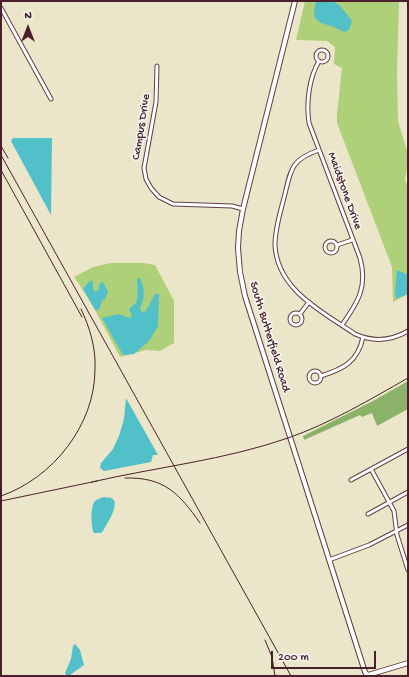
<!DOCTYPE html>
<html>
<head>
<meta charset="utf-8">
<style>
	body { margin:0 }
	#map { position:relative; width:409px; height:677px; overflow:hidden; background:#ebe6c9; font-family:"Gochi Hand",sans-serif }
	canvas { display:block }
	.frame { position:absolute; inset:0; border:2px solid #4a1f2b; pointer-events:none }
	.north { position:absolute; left:8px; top:8px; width:40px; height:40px; -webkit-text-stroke:3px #f6f6f2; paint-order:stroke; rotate:0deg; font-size:11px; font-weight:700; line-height:16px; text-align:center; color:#4a1f2b }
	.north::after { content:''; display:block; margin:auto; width:14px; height:18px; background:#4a1f2b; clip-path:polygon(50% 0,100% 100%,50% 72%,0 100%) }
	.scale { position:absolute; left:271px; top:651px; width:105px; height:18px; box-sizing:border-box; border:2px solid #4a1f2b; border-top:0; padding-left:5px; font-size:12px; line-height:14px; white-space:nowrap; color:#4a1f2b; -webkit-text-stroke:3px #f6f6f2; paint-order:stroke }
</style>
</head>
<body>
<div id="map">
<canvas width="409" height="677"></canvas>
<div class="frame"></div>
<div class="north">N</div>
<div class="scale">200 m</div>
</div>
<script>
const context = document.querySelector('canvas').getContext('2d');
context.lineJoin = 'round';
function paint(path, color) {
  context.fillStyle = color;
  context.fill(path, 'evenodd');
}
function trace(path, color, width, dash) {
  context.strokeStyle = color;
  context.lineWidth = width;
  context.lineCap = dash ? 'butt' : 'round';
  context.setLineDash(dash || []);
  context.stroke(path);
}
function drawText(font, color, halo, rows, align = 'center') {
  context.font = font + ' "Gochi Hand",sans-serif';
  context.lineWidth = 3;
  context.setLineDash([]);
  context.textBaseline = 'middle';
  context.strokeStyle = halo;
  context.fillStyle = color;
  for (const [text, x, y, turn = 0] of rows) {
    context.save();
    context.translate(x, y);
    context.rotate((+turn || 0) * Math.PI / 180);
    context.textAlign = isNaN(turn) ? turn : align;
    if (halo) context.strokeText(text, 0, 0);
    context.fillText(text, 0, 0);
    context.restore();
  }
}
paint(new Path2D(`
	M305 1H399L397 72 398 121 408 154V165L405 179 408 190V294L393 302 392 267 337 123V114L342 68 334 64 335 47 327 41 296 40Z
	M111 263H143L155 265 174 301V343L160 351 146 350 120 357C106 330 92 302 74 277L93 267Z`), '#add079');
paint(new Path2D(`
	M408 381V409L377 426 372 413 362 417 360 415 304 440 303 436 373 401Z`), '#8ab269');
paint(new Path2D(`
	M316 1H333L340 6 350 18 352 21 349 30 345 32 342 31 334 27 321 23 315 18 314 13Z
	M13 138H52L51 215 11 141Z
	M397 270 408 275V294L396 299 395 292Z
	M140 278C145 290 145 296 140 308L142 312 146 311 155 294H159L158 326 149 341 134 354 123 355 102 318 118 314 130 318 132 315 129 310C131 306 133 306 136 303 139 297 137 285 137 279Z
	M90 281H93V289L95 292 98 290 100 283 103 282 108 292 105 299 102 301 100 308 96 311 83 289Z
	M126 398 158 455H153L151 462 104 471 100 468 101 463 113 449 119 436 124 419Z
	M104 497C106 498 109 497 111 498 122 502 106 525 103 531L101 533H94C91 528 90 506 95 501 97 499 101 498 104 497Z
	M75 644 80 650 84 665 70 675H66L65 673 71 659 73 646Z`), '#52c0c9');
const street = new Path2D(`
	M1 8 51 99
	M316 56a6 6 0 1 1 12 0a6 6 0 1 1-12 0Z
	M319 61C309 78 306 103 309 123L360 258C368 287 358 302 342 325
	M157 66 156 102 144 168 146 179 151 188 159 197 173 204 232 206 243 209
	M319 150C290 160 291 170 284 198 280 213 275 229 275 245 277 290 323 312 355 334 373 342 391 341 408 331
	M325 247a6 6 0 1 1 12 0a6 6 0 1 1-12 0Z
	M337 245 352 240
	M290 319a6 6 0 1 1 12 0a6 6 0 1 1-12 0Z
	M300 314 309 302
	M309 377a6 6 0 1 1 12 0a6 6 0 1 1-12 0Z
	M321 376C343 369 358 362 363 337
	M371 469 394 511 397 535 408 570
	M351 480 408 449
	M368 514 408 492
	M329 560 369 545 408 525`);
const secondary = new Path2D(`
	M295 1 243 209 239 231 238 248 240 272 245 296 365 672 368 676
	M368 675 408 663`);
trace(street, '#623d43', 5);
trace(secondary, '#623d43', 6);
trace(street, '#fff', 3);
trace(secondary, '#fff', 4);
trace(new Path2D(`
	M1 146 8 158
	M1 155 291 676
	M1 170 82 317
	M125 478C164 477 179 493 200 523
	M92 482C157 467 225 460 288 438 331 423 369 400 408 378
	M1 496C53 478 95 425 95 369 96 348 90 328 81 309
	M1 501 97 481
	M265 640 272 657 275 676`), '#4a1f2b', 1);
drawText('12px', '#4a1f2b', '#f6f6f2', [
	["Campus Drive",142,127,-81],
	["Maidstone Drive",344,191,70],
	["South Butterfield Road",269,337,73]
]);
</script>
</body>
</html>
